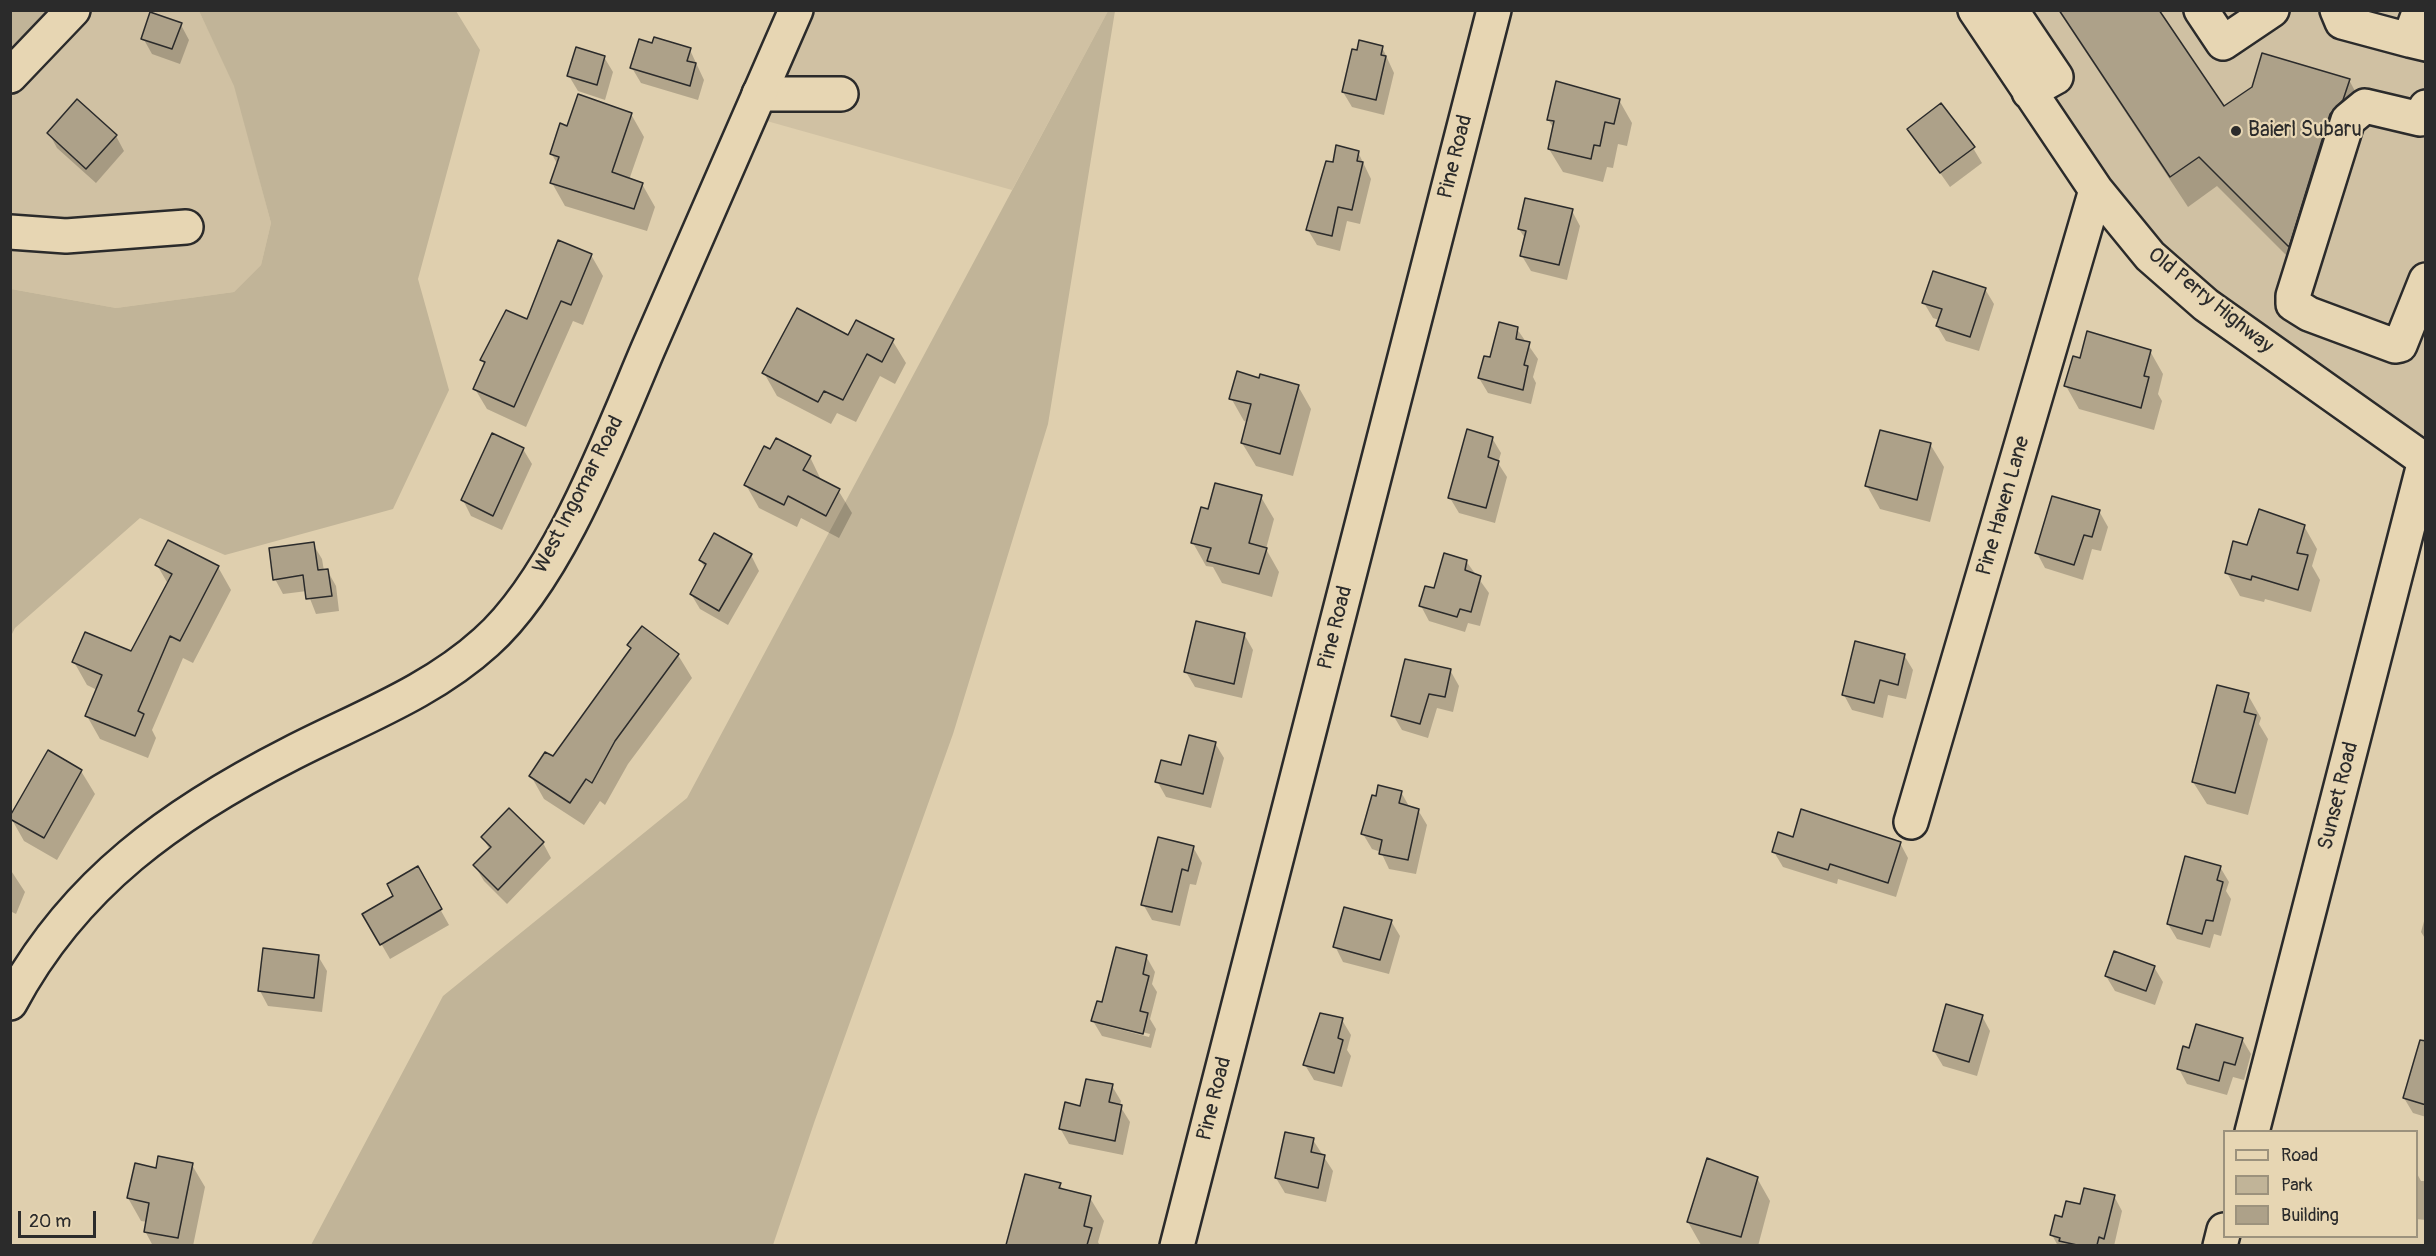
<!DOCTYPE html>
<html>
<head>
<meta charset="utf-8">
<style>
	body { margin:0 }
	#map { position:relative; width:2436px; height:1256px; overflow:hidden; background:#dfcfae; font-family:Pangolin,sans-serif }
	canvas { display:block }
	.frame { position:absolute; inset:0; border:12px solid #2b2b2b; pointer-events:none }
	.legend { position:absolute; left:2223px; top:1130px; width:195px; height:108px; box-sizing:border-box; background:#e7d6b3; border:2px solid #9c927d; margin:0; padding:8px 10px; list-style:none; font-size:18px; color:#2b2b2b }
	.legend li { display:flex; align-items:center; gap:12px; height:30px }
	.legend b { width:30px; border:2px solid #9c927d }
	.scale { position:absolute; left:18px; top:1211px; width:78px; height:27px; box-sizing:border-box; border:3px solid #2b2b2b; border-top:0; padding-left:8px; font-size:18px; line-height:21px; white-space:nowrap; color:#2b2b2b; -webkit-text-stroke:4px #e7d6b3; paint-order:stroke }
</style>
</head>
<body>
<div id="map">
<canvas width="2436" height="1256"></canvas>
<div class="frame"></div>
<ul class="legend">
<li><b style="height:8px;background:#e7d6b3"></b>Road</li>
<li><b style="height:16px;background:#c1b498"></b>Park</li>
<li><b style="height:16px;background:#ada189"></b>Building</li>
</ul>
<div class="scale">20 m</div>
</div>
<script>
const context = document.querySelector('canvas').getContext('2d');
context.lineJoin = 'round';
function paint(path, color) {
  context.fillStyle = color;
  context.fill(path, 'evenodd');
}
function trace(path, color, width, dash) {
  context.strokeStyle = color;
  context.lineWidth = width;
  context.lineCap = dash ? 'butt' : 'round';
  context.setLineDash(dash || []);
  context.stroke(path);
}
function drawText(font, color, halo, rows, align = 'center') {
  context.font = font + ' Pangolin,sans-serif';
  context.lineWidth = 4.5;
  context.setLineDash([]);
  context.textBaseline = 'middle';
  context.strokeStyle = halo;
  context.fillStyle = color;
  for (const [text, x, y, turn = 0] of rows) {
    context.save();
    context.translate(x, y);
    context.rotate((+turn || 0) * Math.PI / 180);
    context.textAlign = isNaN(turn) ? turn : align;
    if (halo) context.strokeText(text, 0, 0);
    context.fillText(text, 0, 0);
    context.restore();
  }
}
paint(new Path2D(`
	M73 11H199L235 86 271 223 261 265 234 292 116 308 11 289V76Z
	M796 11H1108L1012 190 749 116Z
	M1975 11H2425V460L2206 305Z`), '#d0c1a3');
paint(new Path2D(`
	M11 11H73L11 76Z
	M199 11H456L480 50 418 279 449 390 393 509 225 555 140 518 15 628 11 636V289L116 308 234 292 261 265 271 223 234 86Z
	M1108 11H1115L1048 424 953 734 815 1120 773 1245H311L443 996 687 798Z`), '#c1b498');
paint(new Path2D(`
	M2058 10H2158L2224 108 2349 80 2366 111 2306 275 2217 186 2188 207Z
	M181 25 189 40 180 64 152 54 143 38Z
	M1382 47 1394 73 1384 115 1352 107 1343 92Z
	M690 50 704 80 698 100 641 83 632 68Z
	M604 57 613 72 605 100 578 91 569 76Z
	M1619 100 1632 123 1627 146 1618 144 1613 168 1607 167 1603 182 1563 172 1549 149 1554 129 1548 119Z
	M631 114 644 137 629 180 642 184 655 207 647 231 565 206 552 183 558 165 551 153 568 128Z
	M1909 129 1973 148 1982 163 1950 187Z
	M49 133 116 136 124 151 96 183 57 148Z
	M1358 152 1371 179 1360 224 1347 221 1340 251 1317 245 1308 230 1334 164Z
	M1572 211 1580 226 1567 280 1531 271 1522 256 1526 240 1519 229Z
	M591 255 603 276 583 325 573 321 526 427 487 409 475 389 485 366 482 360 527 321Z
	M1985 289 1994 304 1979 351 1946 341 1937 326 1939 320 1933 318 1924 303Z
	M1517 329 1538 359 1533 377 1536 383 1531 404 1488 393 1479 378 1491 359Z
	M849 337 892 340 906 363 895 384 880 376 856 422 837 413 831 424 777 396 764 373Z
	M2150 351 2163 374 2158 394 2162 401 2154 430 2079 409 2066 386 2081 360Z
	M1260 379 1298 386 1311 409 1293 476 1256 466 1242 443 1248 422 1244 421 1231 398Z
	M1492 438 1501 453 1498 463 1507 477 1495 523 1459 513 1450 498Z
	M1930 444 1944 467 1930 522 1880 509 1867 486Z
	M523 449 532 464 502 530 471 516 463 500Z
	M810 457 822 482 838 490 852 513 839 538 801 518 797 527 759 508 746 485Z
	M1261 497 1274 519 1266 549 1279 572 1272 597 1222 583 1213 567 1206 566 1193 543 1209 511Z
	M2099 511 2108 527 2101 551 2092 549 2083 580 2045 568 2037 553Z
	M2304 526 2317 549 2312 566 2320 580 2311 612 2265 599 2264 602 2240 596 2227 573 2248 547Z
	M313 544 322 559 324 571 327 570 336 586 339 611 316 614 307 591 283 594 275 579Z
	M751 555 759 571 728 625 700 609 691 594 706 569 700 560Z
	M1466 561 1489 593 1480 626 1468 623 1465 632 1429 621 1421 606Z
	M157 565 218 567 231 590 193 663 183 658 152 730 156 738 148 758 100 739 87 716 97 690 87 685 74 662 132 653 168 584Z
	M1244 634 1253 650 1242 698 1195 687 1186 672Z
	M629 645 678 655 692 678 628 764 605 805 600 801 584 825 544 799 531 776 553 758 632 649Z
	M1904 655 1913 670 1906 699 1888 695 1883 718 1852 710 1844 695Z
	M1450 670 1459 686 1453 712 1437 708 1428 738 1402 730 1393 715Z
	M2248 695 2261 718 2259 724 2268 739 2248 815 2207 804 2193 782Z
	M1215 743 1224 758 1211 808 1166 797 1157 781Z
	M81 771 95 794 57 860 24 841 11 818Z
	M1401 792 1410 808 1418 810 1427 825 1416 874 1389 869 1381 852 1372 849 1363 834Z
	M509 810 543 843 551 858 507 904 484 881 475 866 490 850 483 838Z
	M1794 839 1900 843 1908 858 1896 897 1838 879 1837 884 1783 867 1774 852Z
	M1193 847 1202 863 1196 885 1190 884 1180 926 1152 920 1143 904Z
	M2220 867 2229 882 2226 891 2231 899 2221 936 2214 934 2210 948 2177 939 2168 924Z
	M417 868 449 925 390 959 364 914 395 896Z
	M10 869 25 892 16 914 10 911Z
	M2426 914V940L2421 932Z
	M1391 921 1400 936 1389 974 1343 962 1335 946Z
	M318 956 327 971 322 1012 268 1006 260 991Z
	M1146 956 1155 972 1152 984 1157 992 1150 1019 1156 1029 1151 1048 1102 1036 1093 1021 1104 1004ZM1103 1022 1150 1034 1149 1037 1103 1025Z
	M2154 967 2163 982 2155 1005 2115 991 2106 976Z
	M1982 1016 1990 1031 1977 1076 1943 1066 1934 1051Z
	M1342 1020 1351 1035 1347 1050 1351 1056 1342 1087 1314 1080 1305 1065 1314 1029Z
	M2242 1039 2251 1054 2244 1080 2233 1077 2227 1095 2187 1084 2179 1069 2190 1050Z
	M2426 1047V1117L2413 1113 2404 1098Z
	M1112 1086 1121 1101 1120 1106 1130 1122 1123 1155 1069 1144 1060 1128 1081 1107Z
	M1313 1140 1333 1171 1326 1202 1285 1193 1276 1178Z
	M192 1165 205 1187 193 1246H153L145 1231 147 1222 141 1221 128 1198 157 1170Z
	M2416 1172 2421 1181H2426V1220L2416 1219Z
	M1026 1176 1060 1185 1063 1190 1090 1198 1104 1221 1098 1242 1100 1246H1007Z
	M1757 1178 1770 1201 1758 1246 1701 1245 1688 1222Z
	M2114 1196 2122 1211 2114 1246H2058L2052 1235 2063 1219Z`), '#0003');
const building = new Path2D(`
	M2059 10H2159L2224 106 2252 87 2262 53 2350 79 2343 100 2330 114 2289 247 2199 157 2170 177Z
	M150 12 182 23 172 49 141 39Z
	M654 37 691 48 687 61 696 63 690 86 630 68 639 39 652 43Z
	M1359 40 1383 46 1381 55 1386 56 1376 100 1342 92 1352 49 1357 50Z
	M576 47 605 56 597 85 567 76Z
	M1556 81 1620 99 1614 124 1605 122 1600 146 1594 145 1591 159 1548 149 1554 121 1547 120Z
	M578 94 632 113 612 172 643 183 634 209 550 183 559 157 550 154 560 123 567 126Z
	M77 99 117 135 86 169 47 133Z
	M1941 103 1975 147 1940 173 1907 129Z
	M1336 145 1359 151 1357 161 1363 162 1352 210 1338 207 1332 236 1306 230 1326 161 1333 162Z
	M1525 198 1573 209 1559 265 1520 256 1526 231 1518 229Z
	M558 240 592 254 571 305 561 301 514 407 473 389 485 362 480 360 506 310 527 319Z
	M1933 271 1986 288 1970 337 1936 326 1942 309 1922 303Z
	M797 308 848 335 856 320 894 339 882 362 867 354 843 400 824 391 818 402 762 373Z
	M1499 322 1518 327 1516 339 1530 342 1524 365 1528 366 1523 390 1478 378 1484 356 1490 357Z
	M2087 331 2151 350 2144 376 2149 377 2141 408 2064 386 2073 356 2080 358Z
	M1237 371 1259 378 1260 374 1299 385 1280 454 1241 443 1251 404 1229 399Z
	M1467 429 1493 437 1488 457 1499 461 1486 508 1448 498Z
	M1880 430 1931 443 1917 500 1865 486Z
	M492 433 524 448 493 516 461 500Z
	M776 438 811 456 803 470 840 489 826 516 788 496 784 505 744 485 764 446 770 449Z
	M1215 483 1262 495 1249 543 1267 548 1259 574 1207 561 1211 548 1191 543 1201 507 1208 509Z
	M2052 496 2100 510 2092 537 2084 535 2074 565 2035 553Z
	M2259 509 2305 525 2297 553 2308 555 2298 590 2252 576 2251 580 2225 573 2233 541 2247 545Z
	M714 533 752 554 719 611 690 594 706 564 699 560Z
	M168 540 219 566 180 641 170 636 138 711 144 714 135 736 85 716 102 675 72 662 85 632 131 651 172 574 155 565Z
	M314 542 318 570 328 569 332 596 306 599 303 575 273 580 269 548Z
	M1444 553 1467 560 1465 570 1481 576 1471 612 1460 609 1457 617 1419 606 1425 586 1434 588Z
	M1196 621 1245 633 1234 684 1184 672Z
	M642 626 679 654 615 741 592 783 586 779 570 803 529 776 545 752 553 756 631 648 627 645Z
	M1855 641 1905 654 1898 685 1880 680 1874 703 1842 695Z
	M1405 659 1451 669 1445 697 1429 694 1420 724 1391 716Z
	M2217 685 2249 693 2244 712 2256 715 2235 793 2192 782Z
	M1189 735 1216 742 1203 794 1155 782 1161 760 1181 765Z
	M48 750 82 770 44 838 10 819V816Z
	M1378 785 1402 791 1399 803 1419 809 1408 860 1379 854 1382 840 1361 834 1372 795 1376 796Z
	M509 808 544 842 498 890 473 865 491 847 481 837Z
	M1801 809 1901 842 1888 883 1830 864 1828 870 1772 852 1778 832 1793 837Z
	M1158 837 1194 846 1188 871 1182 869 1172 912 1141 905Z
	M2185 856 2221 866 2217 880 2223 882 2213 921 2206 920 2202 934 2167 924Z
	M418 866 442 909 380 945 362 914 393 896 387 884Z
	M1344 907 1392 920 1380 960 1333 947Z
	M1116 947 1147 955 1143 974 1149 976 1140 1011 1148 1013 1143 1034 1091 1021 1097 1001 1102 1002Z
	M263 948 319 955 314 998 258 991Z
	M2114 951 2155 966 2146 991 2105 976Z
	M1946 1004 1983 1015 1969 1062 1933 1051Z
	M1320 1013 1343 1018 1338 1038 1343 1040 1334 1073 1303 1065Z
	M2196 1024 2243 1038 2235 1065 2224 1062 2219 1081 2177 1069 2183 1046 2189 1048Z
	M2420 1040 2426 1041V1105L2403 1098Z
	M1086 1079 1113 1084 1109 1102 1122 1105 1115 1141 1059 1129 1065 1102 1080 1106Z
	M1285 1132 1314 1138 1311 1152 1325 1155 1318 1188 1275 1178Z
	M158 1156 193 1163 178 1238 144 1232 149 1203 127 1198 135 1163 156 1168Z
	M1707 1158 1758 1177 1741 1237 1687 1222Z
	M1025 1174 1061 1183 1059 1188 1091 1196 1084 1226 1092 1228 1087 1245H1006Z
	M2084 1188 2115 1195 2104 1239 2099 1237 2097 1245H2077L2059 1241 2060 1238 2050 1235 2055 1215 2062 1217 2066 1201 2080 1204Z`);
paint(building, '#ada189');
trace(building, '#2b2b2b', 1.5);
const minor = new Path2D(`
	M1975 10 2096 190 2150 256 2206 305 2426 461
	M2011 10 2056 77 2029 92
	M2201 10 2223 43 2272 10
	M2337 10 2342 22 2409 40
	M2420 10 2409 40 2426 44
	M759 94H841
	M2426 107 2420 119 2365 106 2348 120 2293 296V304L2309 314 2395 346 2400 345 2426 280
	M10 232 66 236 186 227
	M1911 822 2096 190
	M2252 1132 2425 460
	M1177 1246 1494 10
	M2220 1246 2224 1230`);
const major = new Path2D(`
	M10 76 73 10
	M10 1003C74 883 174 813 292 753 358 719 430 693 486 642 558 578 610 438 648 349 697 236 746 123 796 10`);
trace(minor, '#2b2b2b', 38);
trace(major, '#2b2b2b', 38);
trace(minor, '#e7d6b3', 33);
trace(major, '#e7d6b3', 33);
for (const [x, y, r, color] of [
	[2236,131,6,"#2b2b2b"]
]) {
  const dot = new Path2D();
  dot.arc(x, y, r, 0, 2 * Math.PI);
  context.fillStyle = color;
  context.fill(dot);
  trace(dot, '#e7d6b3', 2);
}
drawText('21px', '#2b2b2b', '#e7d6b3', [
	["Baierl Subaru",2248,131]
], 'left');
drawText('21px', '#2b2b2b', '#e7d6b3', [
	["Pine Road",1456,157,-76],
	["Old Perry Highway",2210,301,39],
	["West Ingomar Road",579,495,-63],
	["Pine Haven Lane",2004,506,-74],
	["Pine Road",1336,628,-76],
	["Sunset Road",2339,796,-76],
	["Pine Road",1215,1099,-76]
]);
</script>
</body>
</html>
